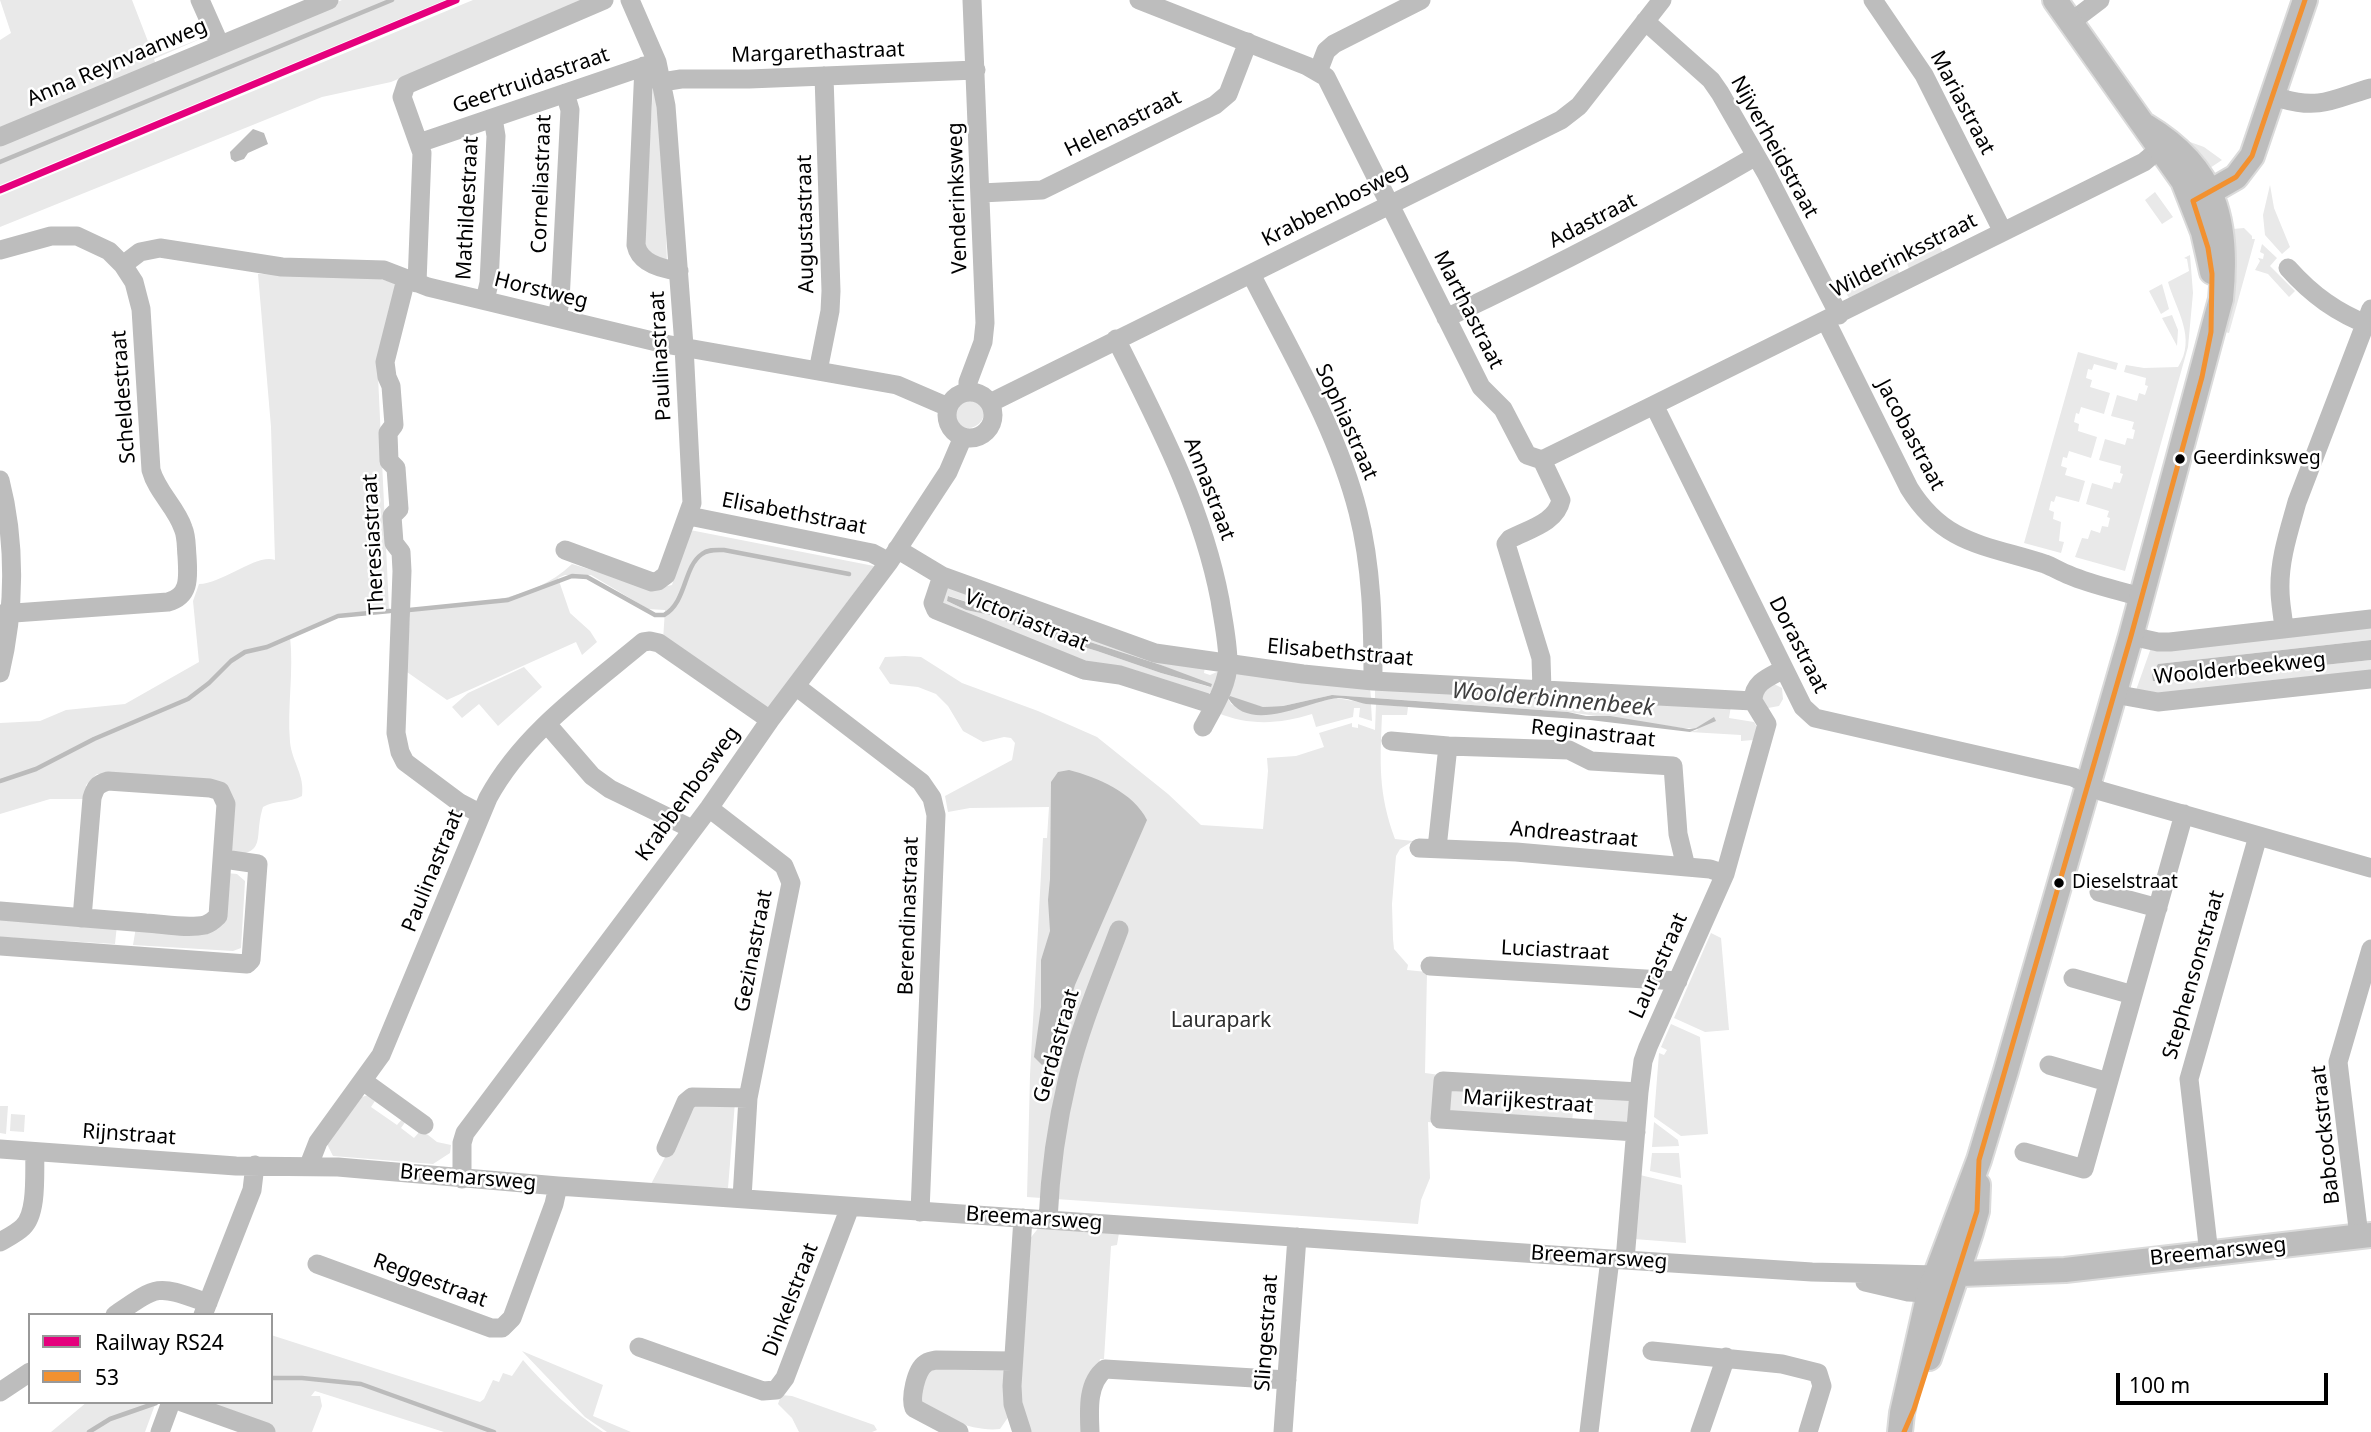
<!DOCTYPE html>
<html>
<head>
<meta charset="utf-8">
<style>
	body { margin:0 }
	#map { position:relative; width:2371px; height:1432px; overflow:hidden; background:#fff; font-family:"Noto Sans",sans-serif }
	canvas { display:block }
	.legend { position:absolute; left:28px; top:1313px; width:245px; height:91px; box-sizing:border-box; background:#fff; border:2px solid #999; margin:0; padding:9px 12px; list-style:none; font-size:21px; color:#000 }
	.legend li { display:flex; align-items:center; gap:14px; height:35px }
	.legend b { width:35px; border:2px solid #999 }
	.scale { position:absolute; left:2116px; top:1373px; width:212px; height:32px; box-sizing:border-box; border:4px solid #000; border-top:0; padding-left:9px; font-size:21px; line-height:24px; white-space:nowrap; color:#000; -webkit-text-stroke:5px #fff; paint-order:stroke }
</style>
</head>
<body>
<div id="map">
<canvas width="2371" height="1432"></canvas>
<ul class="legend">
<li><b style="height:9px;background:#e5007d"></b>Railway RS24</li>
<li><b style="height:9px;background:#f29130"></b>53</li>
</ul>
<div class="scale">100 m</div>
</div>
<script>
const context = document.querySelector('canvas').getContext('2d');
context.lineJoin = 'round';
function paint(path, color) {
  context.fillStyle = color;
  context.fill(path, 'evenodd');
}
function trace(path, color, width, dash) {
  context.strokeStyle = color;
  context.lineWidth = width;
  context.lineCap = dash ? 'butt' : 'round';
  context.setLineDash(dash || []);
  context.stroke(path);
}
function drawText(font, color, halo, rows, align = 'center') {
  context.font = font + ' "Noto Sans",sans-serif';
  context.lineWidth = 5;
  context.setLineDash([]);
  context.textBaseline = 'middle';
  context.strokeStyle = halo;
  context.fillStyle = color;
  for (const [text, x, y, turn = 0] of rows) {
    context.save();
    context.translate(x, y);
    context.rotate((+turn || 0) * Math.PI / 180);
    context.textAlign = isNaN(turn) ? turn : align;
    if (halo) context.strokeText(text, 0, 0);
    context.fillText(text, 0, 0);
    context.restore();
  }
}
paint(new Path2D(`
	M0 0H132L154 57 207 36 154 59 156 65 0 131V40L11 33Z
	M342 0H445L0 185V143Z
	M473 0H590L391 82 322 97 0 227V196Z
	M653 89 661 98 667 263 643 248Z
	M2179 138 2204 147 2222 160 2207 170Z
	M2270 185 2274 208 2290 247 2282 254 2265 235 2263 215Z
	M2155 192 2173 217 2162 224 2145 200Z
	M2244 228 2252 236V239H2255L2229 333 2225 332 2235 280 2233 229Z
	M2262 244 2277 258 2270 266 2295 291 2289 297 2268 274 2255 270 2260 261 2258 258 2263 259 2264 254 2260 252Z
	M1940 247 1943 252 1909 269 1907 263Z
	M2190 255 2193 293 2188 347 2125 571 2075 557 2082 538 2088 539 2091 530 2100 533 2102 526 2108 527 2110 518 2107 517 2109 511 2086 504 2092 483 2112 489 2114 482 2120 483 2123 474 2120 473 2121 466 2099 460 2105 439 2125 445 2127 438 2133 439 2135 430 2132 429 2134 422 2111 416 2117 395 2137 401 2139 393 2145 395 2148 386 2145 385 2146 378 2124 372 2126 365 2144 368 2178 367C2197 338 2176 310 2168 282L2189 271 2187 259 2184 258Z
	M1897 268 1900 274 1849 298 1846 293Z
	M258 274 370 276 398 284 378 376 389 610 348 613 290 636C294 672 287 707 290 742 292 762 305 775 302 796 289 803 275 800 263 807 253 838 269 855 227 855L220 783 97 774 86 785 85 799H50L0 814V723L40 721 66 710 125 704 199 662 193 601 199 584C224 583 257 553 275 560L271 427Z
	M2162 284 2169 309 2161 314 2149 291Z
	M2172 315 2178 330 2177 346 2162 318Z
	M2078 352 2118 363 2116 370 2094 364 2092 370 2088 369 2086 378 2092 380 2090 387 2110 393 2104 414 2081 407 2079 414 2076 413 2074 422 2079 424 2078 431 2097 437 2091 458 2069 451 2067 458 2063 457 2061 466 2067 468 2065 475 2085 481 2079 502 2056 496 2054 502 2051 501 2049 510 2054 512 2053 519 2061 522 2059 541 2064 542 2061 553 2024 543Z
	M952 412a16 16 0 1 1 32 0a16 16 0 1 1-32 0Z
	M690 530 874 566 768 709 663 640 665 610 648 609 591 575H565L558 578 570 613 590 631 597 642 582 655 576 642 447 700 407 672 410 610C464 604 531 604 572 564L654 589 672 585Z
	M951 587 1205 666 1204 673 1210 675 1217 672 1220 675 1212 691 1207 695 1084 665 945 609 942 600 945 590ZM949 596 1161 665 1210 687 1161 673 1097 651 1020 628 995 616 966 610 947 601Z
	M2371 624V640L2158 664 2153 681 2164 682 2371 660V672L2160 695 2135 693 2152 645Z
	M905 656 921 657 962 683 1038 711 1097 737 1168 794 1201 825 1263 829 1268 771 1267 758 1296 756 1324 747 1319 733 1352 723V727L1358 728V724L1375 730 1376 704 1408 707 1407 715H1382C1380 763 1378 793 1395 839L1413 841 1400 849 1396 856 1392 904 1393 939 1394 949 1408 965 1407 970 1427 972 1425 1073 1440 1075 1437 1123 1428 1122 1430 1178 1421 1200 1418 1224 1027 1197 1030 1075 1043 838H1047L1049 807 970 808 948 812 945 796 1012 760 1015 743 1011 738 1004 737 983 742 963 731 948 706 936 694 918 687 890 684 879 668 885 657Z
	M524 667 542 687 498 726 479 704 462 718 452 707 468 693Z
	M1235 673 1370 687 1371 698 1332 695 1283 706 1263 707 1228 698 1231 704 1256 714 1336 698 1371 704 1372 721 1359 717 1360 708H1354L1353 717 1316 727 1312 714C1280 724 1249 726 1218 713Z
	M1772 683 1782 688 1783 699 1779 706 1768 708 1759 699Z
	M1375 687 1731 706 1729 718 1754 722 1757 727 1753 740 1741 741V735L1690 732 1698 730 1696 728H1682L1568 712 1375 698Z
	M226 873 237 874 245 881 241 948 233 951 133 945 136 927H213Z
	M0 918 117 925 115 944 0 937Z
	M1711 933 1721 938 1729 1030 1705 1032 1674 1018Z
	M1671 1024 1700 1037 1708 1134 1681 1136 1654 1117 1659 1053 1664 1055 1667 1050 1661 1047Z
	M1451 1087 1575 1093 1572 1122 1449 1112Z
	M1579 1093 1630 1100 1629 1123 1593 1125 1595 1106 1578 1104Z
	M368 1095 375 1101 371 1107 397 1125 402 1119 406 1121 401 1128 414 1138 420 1131H423L437 1142 451 1145 450 1153 433 1164 333 1156 327 1144 362 1097Z
	M694 1102H735L728 1188 650 1186Z
	M0 1106H8L6 1134 0 1133Z
	M11 1114 25 1115 24 1132 10 1131Z
	M1654 1122 1678 1140 1679 1146 1652 1147Z
	M1652 1153H1679L1681 1178 1650 1171Z
	M1640 1175 1682 1185 1686 1243 1634 1239Z
	M1040 1226 1119 1233 1117 1245 1111 1246 1104 1359H1100L1084 1432H1027L1019 1401 1028 1241Z
	M271 1335 480 1402 484 1399 493 1380 499 1382 503 1373 512 1376 523 1360C547 1388 572 1411 603 1432H444L315 1391 311 1396H320L322 1406 312 1432H269L199 1402H271Z
	M522 1351 603 1385 593 1416 631 1432H607L585 1417Z
	M928 1366 1005 1368 1009 1416 1000 1429C972 1432 944 1417 919 1406Z
	M781 1395 792 1396 874 1425 877 1430 872 1432H799L792 1418 778 1404Z
	M87 1402H156L145 1432H51Z`), '#e9e9e9');
paint(new Path2D(`
	M253 129 264 133 268 144 248 153 244 159 235 162 231 159 230 152Z
	M948 596 1161 665 1212 684 1211 687 1161 673 1097 651 1020 628 995 616 966 610 947 601Z
	M2371 640V660L2164 682 2153 681 2152 674 2158 664Z
	M1332 695 1568 712 1586 716H1610L1689 729 1696 728 1714 717 1716 721 1690 732 1590 720 1366 704C1357 702 1347 698 1338 698 1308 701 1250 735 1228 698L1230 696 1263 707 1283 706Z
	M1069 770C1097 777 1134 793 1147 820L1075 985 1053 1057 1042 1065 1034 1057 1041 1007V960L1050 931 1048 900 1050 879 1051 782 1058 772Z`), '#bbb');
trace(new Path2D(`
	M0 162 392 0
	M409 610 508 600 572 576 587 577 655 615H664C687 602 683 567 702 554 708 549 717 550 724 550L849 574
	M0 781 36 769 94 739 188 699 209 683 231 661 245 652 267 647 338 616 390 611
	M271 1378H302L361 1384 494 1432
	M89 1432 110 1419 156 1403`), '#bbb', 4.5);
const major = new Path2D(`
	M2055 0 2183 181 2203 232 2212 272
	M2196 200 2236 177 2252 156 2305 0
	M1936 1275 2065 1270 2371 1235
	M1929 1358 1971 1232 1977 1211 1978 1185
	M1900 1432 1902 1413 1929 1293 1979 1160 2006 1071 2131 636 2221 299C2229 222 2216 168 2146 126`);
trace(major, '#dbdbdb', 28);
trace(new Path2D(`
	M200 0 220 45
	M1139 0 1307 66 1326 77 1481 387 1503 409 1527 455 1542 460
	M1873 0 1924 75 2003 232
	M1645 21 1711 80 1720 93 1766 173 1839 315
	M2071 22 2100 0
	M644 66 636 245C640 264 662 269 679 271
	M1318 72 1326 51 1334 44 1421 0
	M662 82 681 79H749L976 70
	M2283 99C2321 110 2335 98 2371 88
	M0 137 329 0
	M419 143 657 62
	M981 193 1042 190 1215 105 1228 94 1248 42
	M0 250 51 236H77L109 251 123 265 134 282 141 309 151 470C157 492 176 507 183 528 187 537 186 547 187 556 188 576 191 596 168 602L0 614
	M123 265 140 252 160 248 282 267 384 270 428 287 665 344 897 385 948 407
	M2288 268C2312 295 2337 313 2371 326
	M1251 274C1289 349 1337 429 1358 512 1372 567 1373 625 1373 681
	M406 279 385 362 387 377 391 386 394 425 388 433 389 461 396 468 399 509 392 516 394 543 401 552 402 571 396 733 400 752 405 762 460 803 481 814
	M417 283 422 153 402 97 406 85 604 0
	M485 300 489 283 496 136 493 118
	M557 318 560 301 570 110 565 93
	M1446 318C1552 268 1655 215 1756 156
	M1826 321 1909 488C1944 545 1987 545 2045 564 2053 567 2061 572 2069 575 2092 585 2118 590 2141 597
	M1116 339C1158 423 1202 506 1220 600 1223 620 1228 642 1228 663 1228 685 1213 708 1203 727
	M818 371 830 311 831 291 824 76
	M968 391V382L983 342 985 323 972 0
	M947 415a23 23 0 1 1 46 0a23 23 0 1 1-46 0Z
	M990 403 1561 120 1579 106 1662 0
	M1654 405 2144 162 2169 141
	M0 480C16 542 15 611 0 673
	M689 516 872 553 889 562
	M897 549 942 576 1155 653 1303 674 1373 681 1753 701
	M565 550 652 582 658 581 666 575 692 503 684 346 666 106 657 62 630 0
	M942 576 933 603 936 610 1084 670 1120 675 1214 705
	M2284 629C2283 616 2280 603 2280 590 2279 560 2289 531 2297 502L2371 309
	M2131 636 2158 642H2170L2371 619
	M797 687 921 782 932 798 936 815 920 1212
	M1542 690 1541 658 1506 544 1510 539C1529 529 1556 523 1561 500L1542 460 1654 405 1803 707 1815 718 2073 777 2101 791 2371 868
	M2114 694 2158 702 2371 679
	M1753 701C1753 682 1769 677 1784 669
	M547 724 592 776 610 789 692 829
	M1391 741 1448 746
	M709 808 784 866 791 883 748 1098 742 1198
	M1419 848 1516 852 1710 869 1725 874
	M1437 848 1448 746 1569 750 1591 761 1673 766 1678 834 1686 867
	M2099 892 2158 908
	M0 911C49 915 97 919 146 923 164 924 187 929 205 925 211 923 214 920 218 916L226 804 220 791 210 788 108 781C97 784 95 788 92 798L82 918
	M0 946 247 964 251 960 258 864 224 859
	M1430 966 1678 981
	M2073 978 2133 995
	M2049 1065 2108 1082
	M363 1081 424 1125
	M1636 1132 1440 1119 1443 1081 1639 1092
	M666 1148 686 1102 692 1097 748 1098
	M0 1149 236 1166 338 1167 558 1186 1625 1260 1812 1272 1936 1275
	M2024 1152 2084 1169 2184 814
	M309 1165 318 1142 381 1055 488 798C523 733 588 688 643 642L650 641 659 643 770 720
	M462 1179V1143L465 1133 709 808 770 720 889 562 948 472 963 437
	M1048 1220C1050 1173 1057 1123 1068 1077 1080 1027 1101 978 1119 930
	M2359 1236 2338 1062 2371 949
	M0 1242C7 1238 17 1233 23 1227 38 1213 34 1171 35 1152
	M2209 1254 2189 1079 2258 836
	M1625 1260 1639 1092 1643 1061 1648 1047 1725 874 1767 724 1753 701
	M317 1264 491 1328H502L512 1318 554 1204 558 1186
	M1865 1282 1908 1292 1929 1293
	M115 1315C160 1284 156 1285 208 1303
	M203 1315 252 1190 255 1165
	M639 1347 763 1391 776 1390 785 1378 850 1207
	M1652 1351 1782 1364 1818 1373 1822 1386 1808 1432
	M0 1392 30 1372
	M182 1402 266 1432
	M160 1432 171 1402
	M959 1432 914 1408C910 1398 916 1370 925 1364 928 1361 932 1361 936 1360L1013 1361
	M1022 1432 1013 1404 1012 1386 1023 1218
	M1090 1432C1089 1410 1087 1383 1105 1369L1287 1380
	M1283 1432 1297 1237
	M1589 1432 1610 1259
	M1700 1432 1726 1357`), '#bdbdbd', 19);
trace(major, '#bdbdbd', 24);
trace(new Path2D(`
	M2193 201 2236 177 2252 156 2305 0
	M1904 1432 1914 1409 1977 1211 1979 1160 2131 636 2202 377 2211 332 2212 274 2208 248 2193 201`), '#f29130', 5);
trace(new Path2D(`
	M0 190 456 0`), '#e5007d', 7);
for (const [x, y, r, color] of [
	[2180,459,6,"#000"],
	[2059,883,6,"#000"]
]) {
  const dot = new Path2D();
  dot.arc(x, y, r, 0, 2 * Math.PI);
  context.fillStyle = color;
  context.fill(dot);
  trace(dot, '#fff', 2.5);
}
drawText('19px', '#000', '#fff', [
	["Geerdinksweg",2193,459],
	["Dieselstraat",2072,883]
], 'left');
drawText('21px', '#000', '#fff', [
	["Margarethastraat",818,53,-2],
	["Anna Reynvaanweg",117,63,-23],
	["Geertruidastraat",531,81,-19],
	["Mariastraat",1962,103,62],
	["Helenastraat",1123,124,-26],
	["Nijverheidstraat",1774,147,61],
	["Corneliastraat",542,184,-88],
	["Venderinksweg",958,198,-92],
	["Krabbenbosweg",1335,205,-27],
	["Mathildestraat",468,208,-87],
	["Adastraat",1593,221,-27],
	["Augustastraat",806,224,-91],
	["Wilderinksstraat",1904,256,-27],
	["Horstweg",541,291,14],
	["Marthastraat",1468,310,63],
	["Paulinastraat",661,356,-93],
	["Scheldestraat",124,397,-94],
	["Sophiastraat",1346,422,66],
	["Jacobastraat",1910,435,62],
	["Annastraat",1209,489,69],
	["Elisabethstraat",794,514,11],
	["Theresiastraat",374,544,-93],
	["Victoriastraat",1026,621,22],
	["Dorastraat",1798,645,63],
	["Elisabethstraat",1340,653,5],
	["Woolderbeekweg",2240,669,-6],
	["Reginastraat",1593,734,6],
	["Krabbenbosweg",688,794,-54],
	["Andreastraat",1574,835,5],
	["Paulinastraat",433,871,-68],
	["Berendinastraat",909,916,-88],
	["Gezinastraat",754,951,-79],
	["Luciastraat",1555,951,3],
	["Laurastraat",1659,966,-66],
	["Stephensonstraat",2194,975,-74],
	["Gerdastraat",1057,1046,-74],
	["Marijkestraat",1528,1102,4],
	["Rijnstraat",129,1135,4],
	["Babcockstraat",2326,1135,-96],
	["Breemarsweg",468,1178,5],
	["Breemarsweg",1034,1219,4],
	["Breemarsweg",2218,1252,-6],
	["Breemarsweg",1599,1258,4],
	["Reggestraat",430,1281,20],
	["Dinkelstraat",791,1300,-69],
	["Slingestraat",1267,1333,-86]
]);
drawText('21px', '#2e2e2e', '#fff', [
	["Laurapark",1221,1021]
]);
drawText('italic 23px', '#3f3f3f', '#fff', [
	["Woolderbinnenbeek",1553,700,5]
]);
</script>
</body>
</html>
